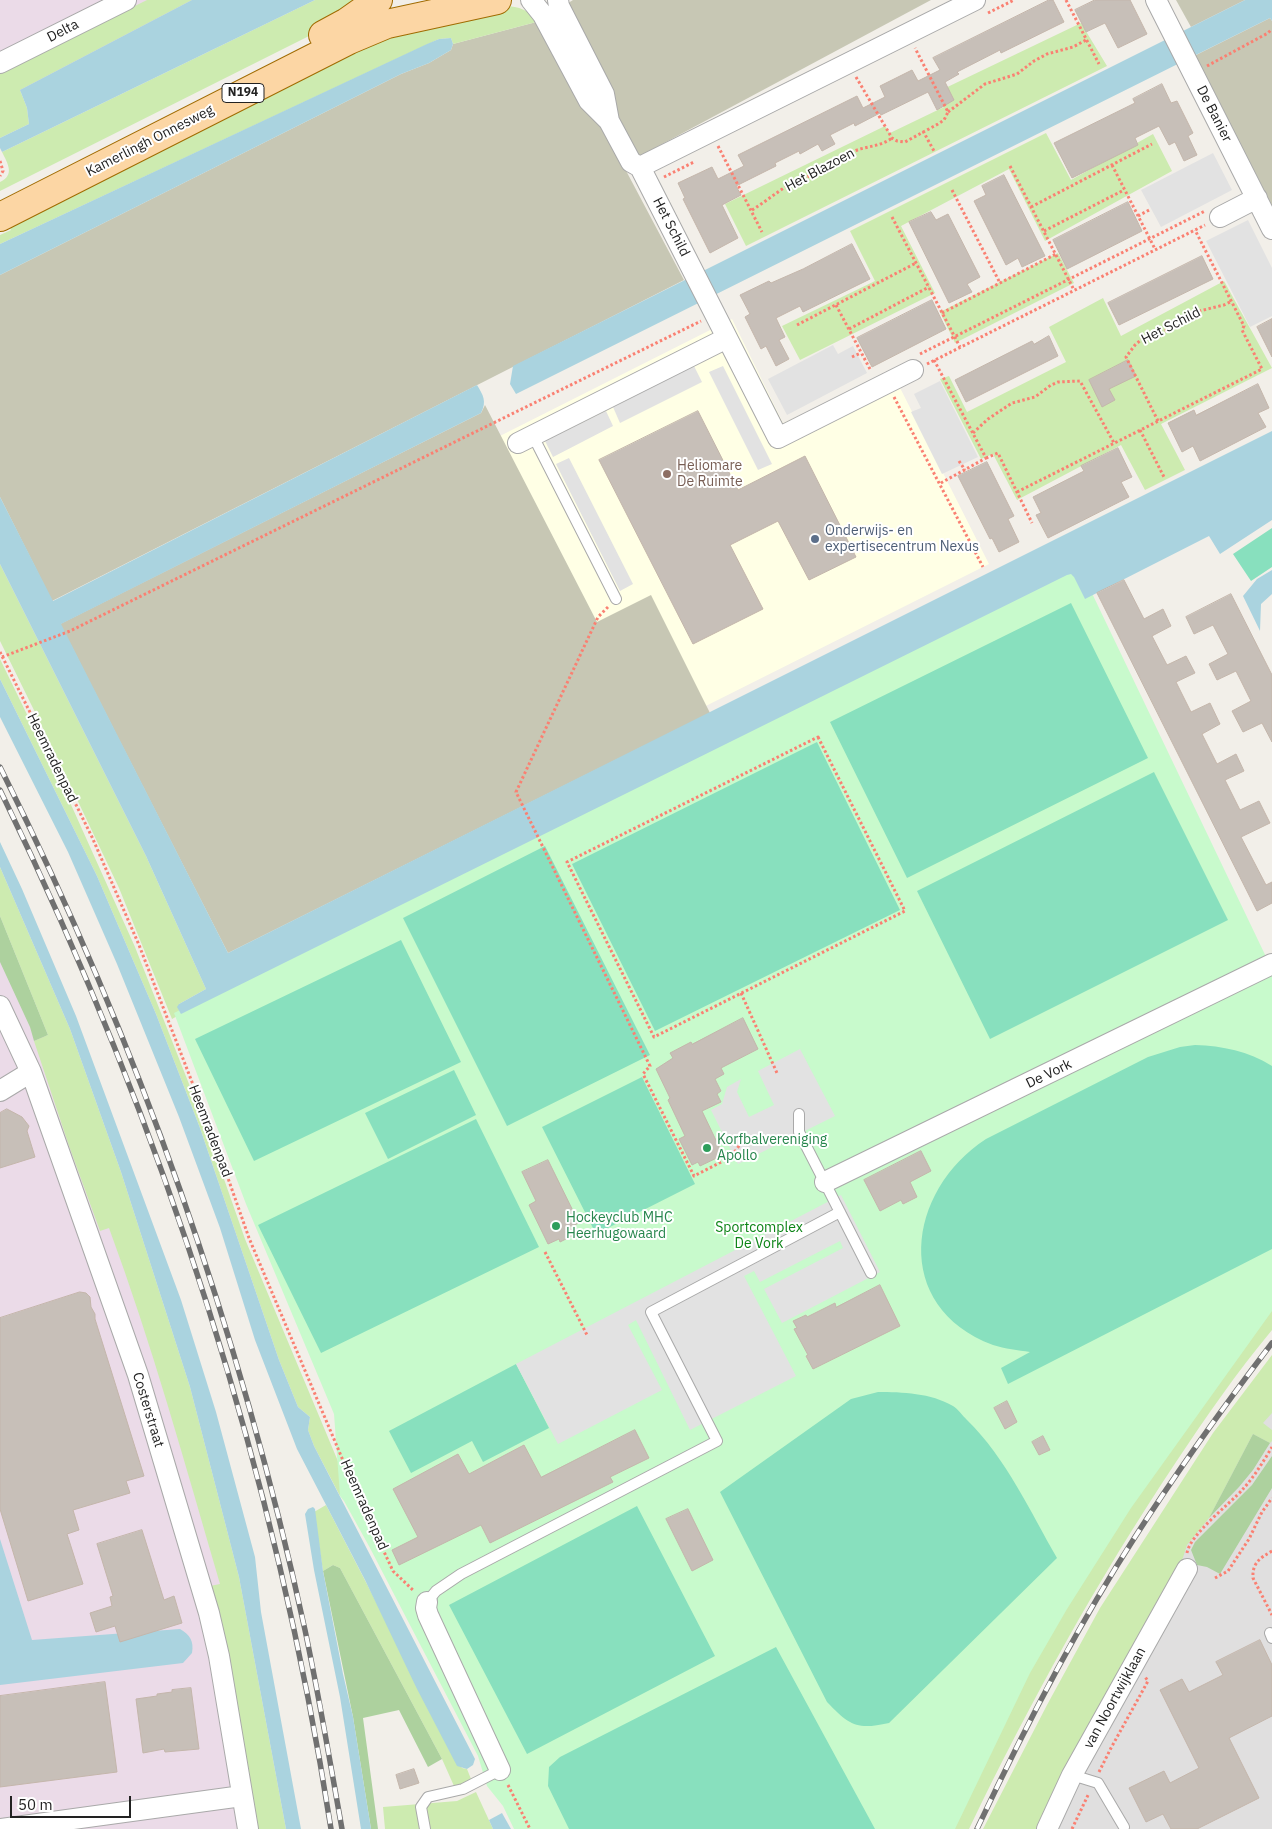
<!DOCTYPE html>
<html>
<head>
<meta charset="utf-8">
<style>
	body { margin:0 }
	#map { position:relative; width:1272px; height:1829px; overflow:hidden; background:#f2efe9; font-family:"IBM Plex Sans",sans-serif }
	canvas { display:block }
	.scale { position:absolute; left:10px; top:1796px; width:121px; height:22px; box-sizing:border-box; border:2px solid #222; border-top:0; padding-left:6px; font-size:15px; line-height:18px; white-space:nowrap; color:#222; -webkit-text-stroke:4px #fff; paint-order:stroke }
</style>
</head>
<body>
<div id="map">
<canvas width="1272" height="1829"></canvas>
<div class="scale">50 m</div>
</div>
<script>
const context = document.querySelector('canvas').getContext('2d');
context.lineJoin = 'round';
function paint(path, color) {
  context.fillStyle = color;
  context.fill(path, 'evenodd');
}
function trace(path, color, width, dash) {
  context.strokeStyle = color;
  context.lineWidth = width;
  context.lineCap = dash ? 'butt' : 'round';
  context.setLineDash(dash || []);
  context.stroke(path);
}
function drawText(font, color, halo, rows, align = 'center') {
  context.font = font + ' "IBM Plex Sans",sans-serif';
  context.lineWidth = 4;
  context.setLineDash([]);
  context.textBaseline = 'middle';
  context.strokeStyle = halo;
  context.fillStyle = color;
  for (const [text, x, y, turn = 0] of rows) {
    context.save();
    context.translate(x, y);
    context.rotate((+turn || 0) * Math.PI / 180);
    context.textAlign = isNaN(turn) ? turn : align;
    if (halo) context.strokeText(text, 0, 0);
    context.fillText(text, 0, 0);
    context.restore();
  }
}
paint(new Path2D(`
	M1272 1361V1829H988Z`), '#e0dfdf');
paint(new Path2D(`
	M0 0H213L0 102Z
	M0 922 180 1382 278 1829H0Z`), '#ebdbe8');
paint(new Path2D(`
	M732 319 783 423 892 372 989 564 634 742 484 444Z`), '#ffffe5');
paint(new Path2D(`
	M573 0H931L623 165 684 280 52 601 0 497V275L401 74 429 63 451 50 453 44 540 21Z
	M1176 0H1245L1191 27Z
	M1270 18 1272 21V212L1194 56Z
	M485 405 597 622 651 595 710 713 228 953 60 624 481 413Z`), '#c7c7b4');
paint(new Path2D(`
	M147 0H192L20 90 27 108 29 124 0 138V73Z
	M315 0H369L321 30 0 191V182C15 175 8 164 2 152Z
	M504 6C520 6 528 11 540 21L453 44 451 38 439 39 0 244V235L11 230 6 220 360 40Z
	M1081 23 1107 66 746 246 725 204 885 126 890 133 944 107 937 92Z
	M1046 133 1071 180 1153 134 1172 171 1045 241 1009 169 901 226 935 293 800 360 782 326 875 281 850 231Z
	M1058 253 1074 283 955 343 940 312Z
	M1224 281 1272 368 1161 424 1185 470 1145 490 1121 445 1017 500 993 454 981 459 940 379 949 376 967 412 1066 362 1049 327 1103 298 1121 336Z
	M0 564 146 856 206 989 179 1004 181 1014 172 1019 119 888 57 757 0 641Z
	M0 659 73 809 135 947 204 1122 245 1239 350 1490 340 1496 314 1446 308 1430 310 1417 298 1407 279 1360 200 1128 156 1014 97 876 0 679Z
	M0 867 70 1029 121 1172 190 1387 239 1577 286 1829H257L210 1586 220 1584C185 1464 152 1344 109 1228L100 1231 69 1146 34 1041 48 1035 0 916Z
	M1272 1285V1330C1237 1372 1206 1417 1176 1462 1098 1579 1030 1702 969 1829H937L1016 1665Z
	M1272 1355V1413L1263 1423 1272 1430V1441L1270 1443 1253 1434 1209 1518 1187 1545 1180 1567 1065 1769 1036 1829H983L1047 1705 1100 1608 1213 1433Z
	M326 1505 462 1768 467 1769 471 1779 460 1785 454 1786 442 1759 340 1568 333 1565 323 1571 314 1512Z
	M476 1792 493 1829H385L383 1807 457 1801Z`), '#cdebb0');
paint(new Path2D(`
	M0 916 48 1035 34 1041 30 1027 0 962Z
	M1253 1434 1270 1443 1253 1470 1239 1487 1209 1518Z
	M1272 1456V1488L1220 1574 1207 1567 1197 1565 1191 1550 1195 1542 1252 1485Z
	M333 1565 340 1568 442 1759 428 1767 399 1710 363 1718 378 1829H371L353 1717 323 1571Z`), '#add19e');
paint(new Path2D(`
	M1077 562 1269 963 1272 962V1311L1131 1508 1067 1609 1030 1673 955 1829H514L503 1806 487 1786 478 1756 370 1548 344 1501 340 1496 334 1414 246 1204 174 1013Z`), '#c8facc');
paint(new Path2D(`
	M1272 528V567L1251 581 1233 554Z
	M1071 603 1148 758 907 878 830 722Z
	M817 742 900 910 655 1031 572 864Z
	M1154 772 1228 920 990 1039 917 891Z
	M545 846 650 1055 507 1126 403 918Z
	M401 940 461 1062 254 1161 195 1039Z
	M1195 1045C1223 1046 1248 1051 1272 1066V1249L1008 1384 1001 1368 1030 1352C1018 1350 1005 1349 993 1345 891 1307 906 1191 986 1139L1148 1057 1180 1047Z
	M454 1070 476 1115 388 1159 365 1113Z
	M642 1077 695 1184 596 1234 542 1127Z
	M476 1119 539 1247 321 1353 258 1225Z
	M516 1364 549 1428 483 1462 472 1441 411 1473 389 1431Z
	M878 1392C902 1392 931 1393 953 1406 958 1409 962 1415 967 1420 1006 1458 1030 1511 1057 1558L889 1723C857 1730 850 1726 827 1702L720 1492 851 1399Z
	M637 1506 715 1656 527 1754 449 1605Z
	M776 1647 875 1829H569L548 1786 549 1767 560 1757Z`), '#88e0be');
paint(new Path2D(`
	M1213 153 1232 190 1161 227 1141 190Z
	M1248 220 1272 268V316L1250 327 1206 241Z
	M833 345 838 354 853 346 867 373 787 415 768 379Z
	M694 366 702 382 620 423 613 407Z
	M723 366 772 464 758 470 709 372Z
	M940 381 978 457 942 474 911 412 921 408 914 394Z
	M606 411 613 426 553 457 545 441Z
	M569 458 633 584 620 591 556 464Z
	M800 1049 835 1116 738 1164 711 1110 722 1104 727 1087 741 1079 737 1092 749 1117 774 1105 758 1071Z
	M841 1195 880 1272 782 1323 764 1289 843 1248 840 1241 760 1282 754 1271 744 1276 796 1376 690 1430 636 1320 628 1325 662 1390 558 1444 516 1364Z`), '#e2e2e2');
paint(new Path2D(`
	M192 0H315L2 152 0 148V138L29 124 27 108 20 90Z
	M1245 0H1272V21L1270 18 516 394 510 384 513 366Z
	M451 38 453 44 451 50 429 63 401 74 0 275V244L427 44 439 39Z
	M477 385C483 395 487 401 481 413L61 624 228 953 1272 431V520L1220 554 1209 536 1085 599 1074 577 1071 574 1067 575 181 1014 177 1007 179 1004 206 989 146 856 0 564V497L53 601Z
	M1272 570V594L1261 604 1260 631 1243 596 1257 579Z
	M0 679 97 876 156 1014 200 1128 279 1360 298 1407 310 1417 308 1430 314 1446 475 1759 473 1765 467 1769 457 1766 416 1687 365 1580 297 1449 255 1340 220 1228 179 1117 117 964 68 852 0 717Z
	M0 842 22 889 76 1016 181 1300 216 1412 255 1557 261 1612 301 1829H286L239 1577 190 1387 121 1172 70 1029 0 867Z
	M313 1507 315 1509 323 1571 343 1674 353 1717 371 1829H361L340 1697 314 1570 305 1514 308 1509Z
	M0 1539 32 1640 180 1629C190 1635 194 1641 192 1653L183 1663 0 1685Z
	M502 1813 511 1829H493L489 1820Z`), '#aad3df');
const building = new Path2D(`
	M1049 0H1053L1064 22 1001 53 1000 50 957 72 959 74 945 82 954 100 937 110 928 92 881 115 880 113 855 126 854 123 830 135 835 144 822 151 818 144 800 154 799 151 775 163 776 166 736 186 741 195 722 205 738 238 710 253 683 199 685 198 678 183 712 167 718 179 744 166 738 155 857 96 863 108 885 97 880 86 912 70 918 81 940 70 933 58Z
	M1095 0H1130L1147 34 1118 48 1105 23 1086 32 1075 10Z
	M1162 84 1171 103 1177 101 1193 133 1188 136 1197 155 1184 161 1175 142 1169 145 1159 126 1135 138 1138 145 1072 178 1054 143 1135 103 1133 99Z
	M1004 175 1045 256 1022 267 1018 258 1006 265 974 201 986 195 982 186Z
	M1128 202 1142 231 1067 269 1053 240Z
	M931 212 936 220 948 214 980 277 967 284 972 292 949 303 909 222Z
	M852 244 870 279 803 312 800 306 776 318 785 337 779 340 789 359 776 366 766 346 761 349 745 317 750 314 740 295 769 281 771 283 803 269Z
	M1202 256 1213 279 1119 325 1108 303Z
	M932 300 946 329 872 367 857 338Z
	M1272 319V357L1257 327Z
	M1049 336 1058 356 966 402 955 380 1032 341 1034 344Z
	M1128 360 1136 376 1109 389 1115 400 1102 407 1089 380Z
	M1258 384 1269 408 1258 413 1266 427 1200 461 1193 446 1182 452 1168 423 1194 410 1196 415Z
	M698 411 738 490 805 456 856 557 809 580 778 521 730 545 763 609 693 644 599 460Z
	M1118 448 1132 477 1121 482 1129 497 1048 538 1036 515 1041 513 1033 497 1084 471 1081 466Z
	M987 462 1014 516 1008 519 1019 542 999 552 992 538 990 539 958 476Z
	M1124 580 1144 619 1163 609 1171 626 1152 636 1167 665 1186 656 1195 673 1176 682 1191 712 1210 703 1220 724 1202 734 1217 764 1236 754 1244 771 1225 780 1240 810 1259 801 1270 823 1241 837 1266 885 1272 882V903L1257 911 1097 593Z
	M1231 594 1272 675V742L1262 723 1243 732 1232 711 1251 701 1236 671 1217 680 1209 664 1228 654 1213 625 1194 634 1186 617Z
	M743 1018 758 1049 721 1068 724 1074 715 1079 721 1091 717 1094 721 1102 702 1111 723 1155 700 1166 698 1162 692 1165 679 1139 685 1136 668 1100 670 1098 656 1069 673 1058 670 1053 691 1042 692 1044Z
	M7 1109 22 1117 29 1126 27 1131 35 1157 0 1168V1113Z
	M921 1151 931 1171 910 1182 917 1197 903 1204 901 1200 880 1211 864 1180Z
	M548 1160 579 1223 570 1227 574 1235 560 1242 559 1239 548 1244 529 1205 536 1201 522 1172Z
	M880 1285 900 1326 813 1369 806 1356 808 1355 794 1329 797 1328 793 1321 806 1315 807 1317 835 1303 836 1307Z
	M80 1292 86 1293 90 1297 91 1307 95 1314V1319L144 1476 126 1481 130 1493 73 1510 79 1530 67 1534 83 1584 28 1601 0 1509V1318Z
	M1007 1401 1017 1422 1005 1429 994 1408Z
	M635 1430 649 1458 610 1477 613 1482 490 1543 481 1525 399 1565 392 1550 418 1537 393 1489 458 1454 469 1474 524 1445 541 1477Z
	M1043 1436 1050 1450 1039 1455 1032 1442Z
	M688 1509 713 1560 692 1571 666 1519Z
	M142 1530 164 1600 174 1596 182 1623 120 1642 115 1626 96 1632 90 1613 112 1606 110 1597 113 1596 97 1544Z
	M1260 1640 1272 1665V1716L1229 1738 1259 1798 1197 1829H1171L1163 1814 1146 1822 1129 1788 1164 1771 1170 1783 1199 1768 1160 1690 1182 1679 1189 1692 1223 1675 1216 1662Z
	M105 1682 117 1772 0 1787V1696Z
	M191 1688 199 1749 165 1752 164 1749 143 1753 136 1699 157 1696V1694L172 1692V1690Z
	M414 1769 419 1783 400 1789 396 1775Z`);
paint(building, '#c7bfb8');
trace(building, '#c4b6ab', 1);
const service = new Path2D(`
	M533 436 616 599
	M799 1114V1132L871 1273
	M427 1602 436 1591 461 1574 717 1441 651 1312 840 1212
	M1270 1633 1272 1638
	M1072 1775 1098 1783 1124 1827
	M425 1829 421 1807 428 1797 463 1789 500 1770`);
const minor = new Path2D(`
	M531 0 543 15 589 101 609 121 631 162 640 167 778 438 913 370
	M558 0 559 6 604 94 609 121
	M1156 0 1272 229
	M0 63 126 0
	M640 167 975 0
	M1220 217 1257 198
	M518 443 727 338
	M0 1006 31 1072 138 1375 209 1613 219 1656 248 1829
	M0 1091 31 1072
	M825 1182 1272 964
	M427 1602 426 1608 428 1615 500 1770
	M0 1829 242 1796
	M1047 1829 1072 1775 1187 1569`);
const primary = new Path2D(`
	M323 35 347 22 378 0
	M0 217 349 40 387 24 497 0`);
trace(service, '#a9a9a9', 12);
trace(minor, '#a9a9a9', 22);
trace(primary, '#a06b00', 30);
trace(new Path2D(`
	M1066 0 1099 64
	M988 13 1014 0
	M1207 66 1268 33 1272 29
	M856 77 892 138 897 141 905 142 938 124 944 120 948 112 915 48
	M948 112 985 84 1017 74 1034 61 1047 54 1073 47 1086 40
	M923 131 934 151
	M718 146 762 232
	M0 161 3 171 0 176
	M1112 165 1155 249
	M1010 166 1074 290
	M664 177 694 162
	M952 190 1000 283
	M1031 207 1152 144
	M752 210C765 202 777 192 790 184 801 178 812 176 822 171 833 166 842 158 852 152 865 146 880 147 892 138
	M1138 216 1151 209
	M892 217 960 347
	M1044 231 1124 190
	M836 305 871 371
	M942 313 1056 254
	M797 325 916 263
	M849 329 929 287
	M920 354 1205 211
	M852 357 861 353
	M934 360 986 458 939 484
	M927 364 1205 225
	M894 397 983 567
	M1158 421 1126 357 1135 345 1142 339 1153 334 1168 330 1191 313 1224 305 1232 301
	M1140 430 1165 479
	M973 433 988 419 1012 403 1035 397 1051 385 1058 382 1080 381 1114 443
	M986 458 998 453 1032 523
	M959 461 965 470
	M1017 492 1262 369 1242 330 1244 326 1195 230
	M608 607 598 617 516 792 650 1066 643 1074 694 1176 731 1157 741 1143
	M0 652 92 837 139 945 216 1144 249 1238 358 1496 393 1571 414 1591
	M2 657 70 631 701 321
	M818 737 905 911 654 1037 567 862Z
	M741 993 777 1073
	M545 1252 587 1335
	M1272 1551C1260 1558 1252 1563 1253 1578L1272 1615
	M1187 1553C1190 1534 1230 1504 1243 1489 1254 1477 1263 1462 1272 1447
	M1215 1578 1228 1571 1249 1539 1262 1512 1272 1498
	M1099 1772 1111 1748 1148 1681 1145 1677
	M508 1785 530 1829
	M1072 1829 1089 1793`), '#fa8072', 3, [2.5, 2.5]);
trace(service, '#fff', 10);
trace(minor, '#fff', 20);
trace(primary, '#fcd6a4', 28);
const rail = new Path2D(`
	M0 767C137 1040 240 1331 305 1630 319 1696 330 1762 342 1829
	M0 790C160 1118 275 1468 331 1829
	M977 1829C1024 1729 1075 1630 1135 1537 1178 1470 1224 1406 1272 1343`);
trace(rail, '#707070', 5.5);
trace(rail, '#fff', 4, [11]);
for (const [x, y, r, color] of [
	[667,474,5,"#8d6e63"],
	[815,539,5,"#5c6f8a"],
	[707,1148,5,"#2e9e5b"],
	[556,1226,5,"#2e9e5b"]
]) {
  const dot = new Path2D();
  dot.arc(x, y, r, 0, 2 * Math.PI);
  context.fillStyle = color;
  context.fill(dot);
  trace(dot, '#fff', 2);
}
for (const [x, y, w] of [
	[243,93,42]
]) {
  const box = new Path2D();
  box.roundRect(x - w / 2, y - 9.5, w, 19, 4);
  context.fillStyle = '#fff';
  context.fill(box);
  trace(box, '#222', 1);
}
drawText('bold 12px', '#222', null, [
	["N194",243,93]
]);
drawText('14px', '#222', '#fff', [
	["Delta",63,31,-27],
	["De Banier",1214,114,63],
	["Kamerlingh Onnesweg",150,141,-27],
	["Het Blazoen",820,170,-28],
	["Het Schild",671,227,63],
	["Het Schild",1171,326,-27],
	["Heemradenpad",52,758,64],
	["De Vork",1049,1074,-26],
	["Heemradenpad",210,1131,69],
	["Costerstraat",148,1410,73],
	["Heemradenpad",364,1505,66],
	["van Noortwijklaan",1115,1698,-61]
]);
drawText('14px', '#785e54', '#fff', [
	["Heliomare",677,466],
	["De Ruimte",677,482]
], 'left');
drawText('14px', '#4e5e75', '#fff', [
	["Onderwijs- en",825,531],
	["expertisecentrum Nexus",825,547]
], 'left');
drawText('14px', '#27864d', '#fff', [
	["Korfbalvereniging",717,1140],
	["Apollo",717,1156],
	["Hockeyclub MHC",566,1218],
	["Heerhugowaard",566,1234]
], 'left');
drawText('14px', '#0c8416', '#fff', [
	["Sportcomplex",759,1228],
	["De Vork",759,1244]
]);
</script>
</body>
</html>
